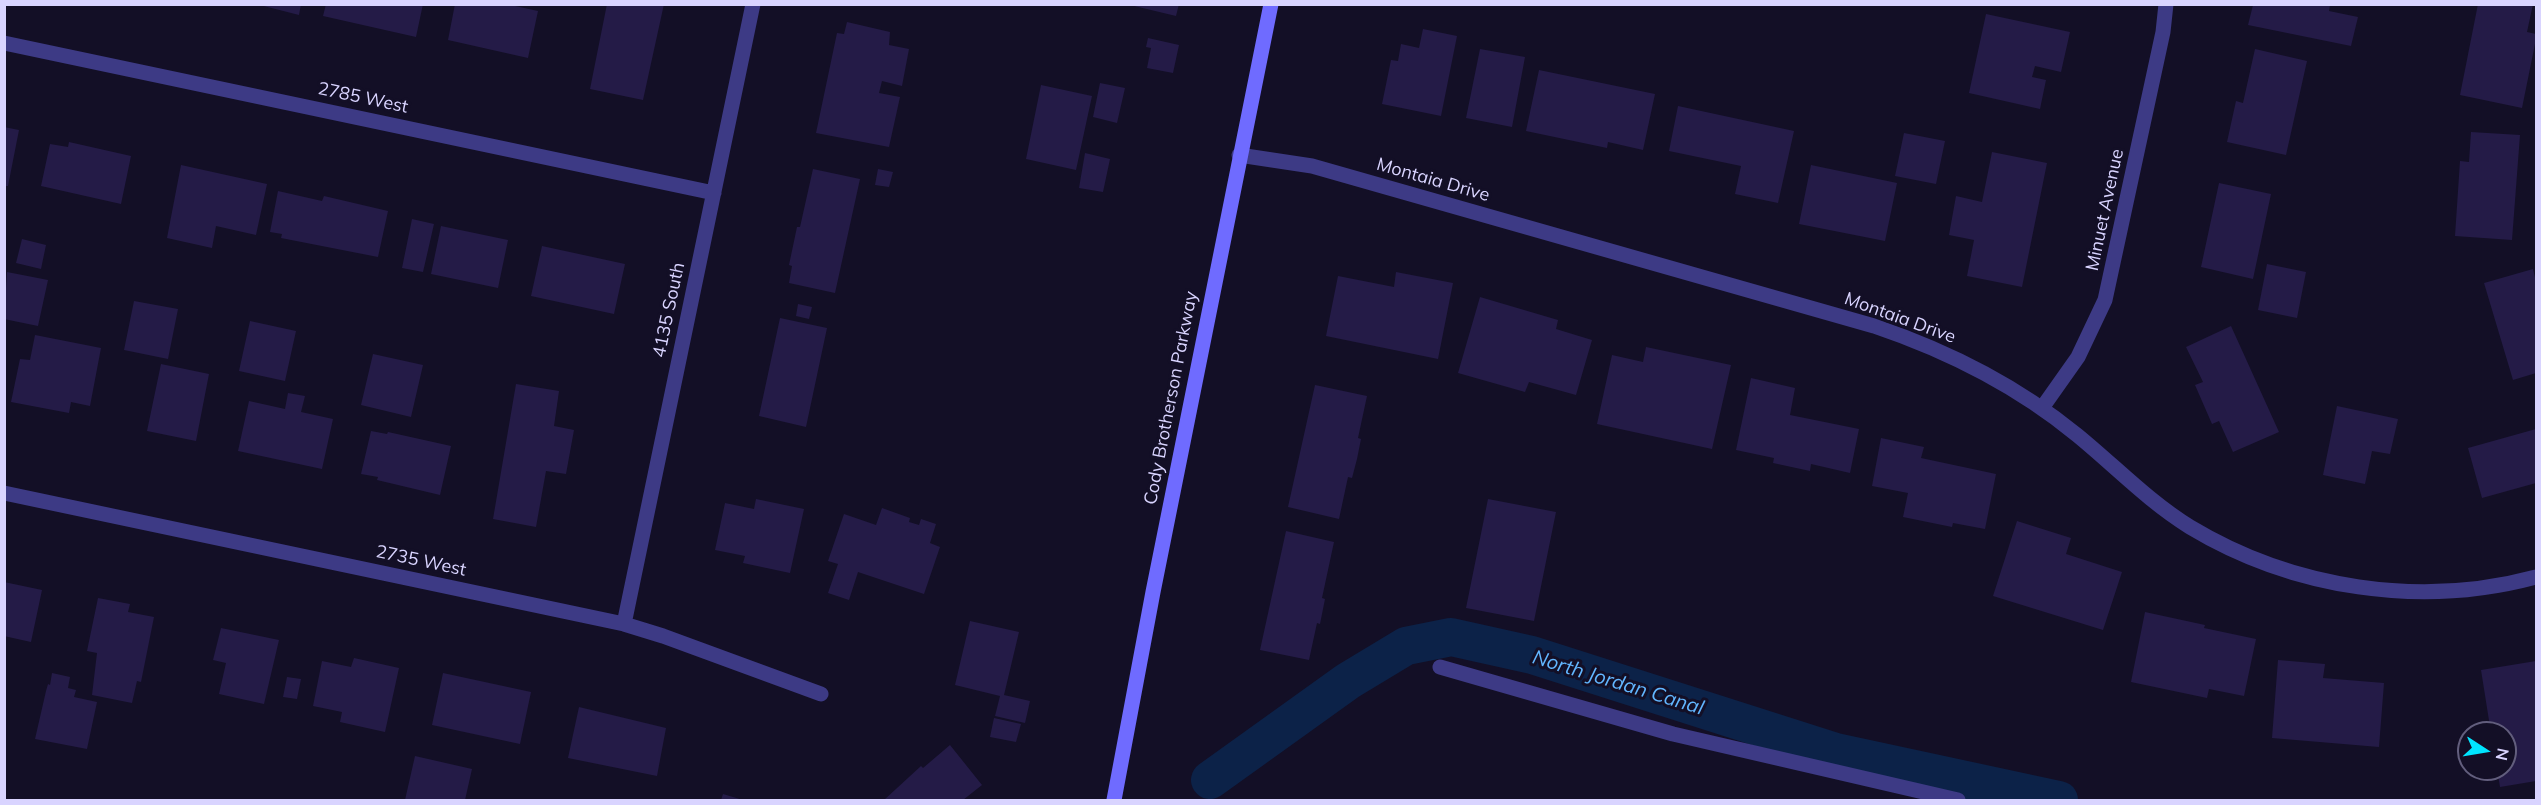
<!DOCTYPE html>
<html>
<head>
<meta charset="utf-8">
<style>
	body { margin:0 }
	#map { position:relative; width:2541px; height:805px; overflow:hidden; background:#130f26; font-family:Mulish,sans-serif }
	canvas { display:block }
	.frame { position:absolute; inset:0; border:6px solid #d9d4ff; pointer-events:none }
	.north { position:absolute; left:2457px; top:721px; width:60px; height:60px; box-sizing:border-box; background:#130f26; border:2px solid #625e7d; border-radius:50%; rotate:102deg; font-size:16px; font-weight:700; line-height:24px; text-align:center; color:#d9d4ff }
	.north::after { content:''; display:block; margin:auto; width:21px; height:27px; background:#00e5ff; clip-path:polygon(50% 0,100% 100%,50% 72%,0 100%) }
</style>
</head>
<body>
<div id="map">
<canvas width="2541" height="805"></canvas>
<div class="frame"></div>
<div class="north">N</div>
</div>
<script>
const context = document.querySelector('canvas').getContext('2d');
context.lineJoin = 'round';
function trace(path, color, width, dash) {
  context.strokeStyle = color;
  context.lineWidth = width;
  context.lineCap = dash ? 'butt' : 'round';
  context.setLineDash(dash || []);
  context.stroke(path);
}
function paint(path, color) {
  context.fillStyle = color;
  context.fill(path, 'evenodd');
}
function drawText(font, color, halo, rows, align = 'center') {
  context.font = font + ' Mulish,sans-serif';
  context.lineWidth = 6;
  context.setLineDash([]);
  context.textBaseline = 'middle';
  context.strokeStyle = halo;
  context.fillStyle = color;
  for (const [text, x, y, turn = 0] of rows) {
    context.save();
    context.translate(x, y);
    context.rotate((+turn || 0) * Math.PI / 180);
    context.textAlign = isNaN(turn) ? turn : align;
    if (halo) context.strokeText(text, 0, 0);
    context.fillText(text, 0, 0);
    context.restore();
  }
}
trace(new Path2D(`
	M1210 780 1348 681 1406 646 1451 637 1532 655 1836 752 2059 800`), '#0c2248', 38);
paint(new Path2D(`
	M256 4H301L299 15Z
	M326 4H423L416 37 323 16Z
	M455 4H506L538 11 528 58 448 40Z
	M607 4H664L643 100 590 89Z
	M1126 4H1179L1176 16Z
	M2478 4H2533L2527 32 2536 34V39L2522 108 2460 95Z
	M2253 5H2330L2329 11 2358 17 2351 46 2248 25Z
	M1986 14 2070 32 2061 72 2035 66 2032 77 2046 80 2040 109 1969 93Z
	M847 22 890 32 889 45 909 49 902 86 882 81 879 93 900 97 889 147 816 133 837 33 844 34Z
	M1423 29 1457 36 1441 116 1382 104 1391 60 1398 61 1401 44 1419 48Z
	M1148 38 1179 45 1173 73 1147 68 1151 48 1146 47Z
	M1480 49 1525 57 1512 127 1466 118Z
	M2255 49 2307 61 2286 155 2227 142 2236 101 2243 103Z
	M1539 70 1655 94 1643 150 1608 142 1607 148 1526 131Z
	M1100 83 1125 88 1117 123 1093 117Z
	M1041 85 1092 96 1076 170 1026 159Z
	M1678 106 1794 131 1778 203 1735 194 1741 166 1669 151Z
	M4 127 19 130 8 186H4Z
	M2471 132 2520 135 2512 240 2455 236 2460 161 2469 162Z
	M1904 133 1945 141 1936 184 1895 176Z
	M69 142 131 156 121 204 41 186 50 144 68 147Z
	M1992 152 2047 163 2022 287 1967 276 1974 240 1949 235 1956 196 1982 202Z
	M1085 153 1110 159 1103 192 1079 188Z
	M181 165 267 184 256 235 216 226 212 248 167 238Z
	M1811 165 1897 183 1885 241 1799 224Z
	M813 169 860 179 835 293 789 283 792 266 789 265 797 227H800Z
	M878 169 893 172 889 187 875 185Z
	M2219 183 2271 194 2253 279 2201 267Z
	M278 191 322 201 324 196 388 211 378 257 281 238 282 234 270 232Z
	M412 219 434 224 423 272 402 268Z
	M441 226 508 240 498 288 431 274Z
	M22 239 46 245 41 269 16 263Z
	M542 246 625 264 614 314 531 296Z
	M2267 264 2306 272 2297 318 2258 310Z
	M2533 269 2536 282V373L2513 380 2484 283Z
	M7 272 48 280 38 326 4 319Z
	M1396 272 1453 283 1438 359 1326 336 1338 276 1394 287Z
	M1480 297 1558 320 1556 329 1592 340 1576 395 1529 382 1525 392 1458 373Z
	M134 301 178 309 168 359 124 350Z
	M798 304 812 307 809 319 796 316Z
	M780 318 827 328 806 427 759 416Z
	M250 321 296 331 285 381 239 371Z
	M2231 326 2279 432 2233 452 2219 421 2212 424 2195 385 2203 382 2186 347Z
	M35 335 101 348 90 406 71 402 69 413 11 402 20 359 30 360Z
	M1646 347 1731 365 1712 449 1597 424 1612 355 1643 362Z
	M373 354 423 365 411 417 361 405Z
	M161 364 209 374 196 441 147 431Z
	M1751 378 1795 388 1790 415 1859 429 1850 473 1811 464 1810 471 1773 463 1774 458 1736 450Z
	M516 384 559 391 554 426 574 430 566 474 546 471 536 527 493 519Z
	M1315 385 1367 396 1358 438 1361 439 1357 459 1352 478 1348 477 1339 519 1288 507Z
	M288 393 305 396 301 412 333 419 322 469 238 451 249 401 285 409Z
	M2337 406 2398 419 2390 454 2372 451 2365 484 2323 475Z
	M2536 429V483L2482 498 2468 448Z
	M371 431 387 434 388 432 451 446 440 495 377 480 378 477 361 474Z
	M1881 438 1924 447 1921 458 1996 474 1985 529 1953 523 1952 527 1903 517 1908 493 1872 486Z
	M756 499 804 509 790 573 743 563 745 556 715 550 725 503 754 509Z
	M1488 499 1556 512 1534 621 1466 608Z
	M882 508 910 518 909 522 919 525 921 519 936 524 930 543 940 547 924 594 858 572 849 600 828 593 838 564 828 561 844 514 876 525Z
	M2017 521 2071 538 2066 554 2122 572 2103 630 1993 596Z
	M1286 531 1334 542 1322 598 1325 599 1320 624 1317 623 1309 660 1260 650Z
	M4 582 42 590 31 642 4 636Z
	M98 598 130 604 128 612 154 617 141 682 137 681 132 703 92 695 97 653 87 651Z
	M2145 612 2205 625 2204 628 2256 639 2244 696 2209 689 2207 698 2131 682Z
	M970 621 1019 632 1004 695 1030 701 1025 723 995 716 1000 696 955 685Z
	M221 628 279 640 264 704 219 694 226 663 213 660Z
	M354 658 399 668 385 732 340 722 342 712 313 706 322 661 351 667Z
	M2278 660 2325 664 2323 678 2384 683 2379 747 2272 738Z
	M2536 661V781L2500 787 2497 769H2505V733H2491L2481 670Z
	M52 673 70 677 68 688 76 690 74 697 97 702 87 749 35 739 46 691 48 684 50 685Z
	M443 673 531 692 520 744 432 725Z
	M287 677 301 679 297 699 283 697Z
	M579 707 666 728 657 776 568 758Z
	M994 718 1021 724 1016 742 990 737Z
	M950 745 982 785 963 800H884L921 766 923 768Z
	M415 756 472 769 465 800H405Z
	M723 794 743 800H721Z`), '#241b47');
trace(new Path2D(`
	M1440 667 1673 734 1958 800`), '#3d3a85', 15);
trace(new Path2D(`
	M4 43 714 193
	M1239 155 1312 166 1874 326C1948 351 2016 385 2077 435 2115 466 2148 501 2190 527 2293 589 2421 608 2536 577
	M2042 408 2078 357 2105 300 2163 32 2166 4
	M4 493 624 624 663 636 821 694
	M624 624 753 4`), '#3d3a85', 15);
trace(new Path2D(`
	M1114 800 1153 592 1271 4`), '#6f6bff', 15);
drawText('18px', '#d9d4ff', '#130f26', [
	["2785 West",363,98,12],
	["Montaia Drive",1433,180,16],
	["Minuet Avenue",2105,210,-78],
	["4135 South",669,310,-78],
	["Montaia Drive",1900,318,20],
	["Cody Brotherson Parkway",1171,398,-79],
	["2735 West",421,561,12]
]);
drawText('italic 20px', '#62b6ff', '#130f26', [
	["North Jordan Canal",1618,683,17]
]);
</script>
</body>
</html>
